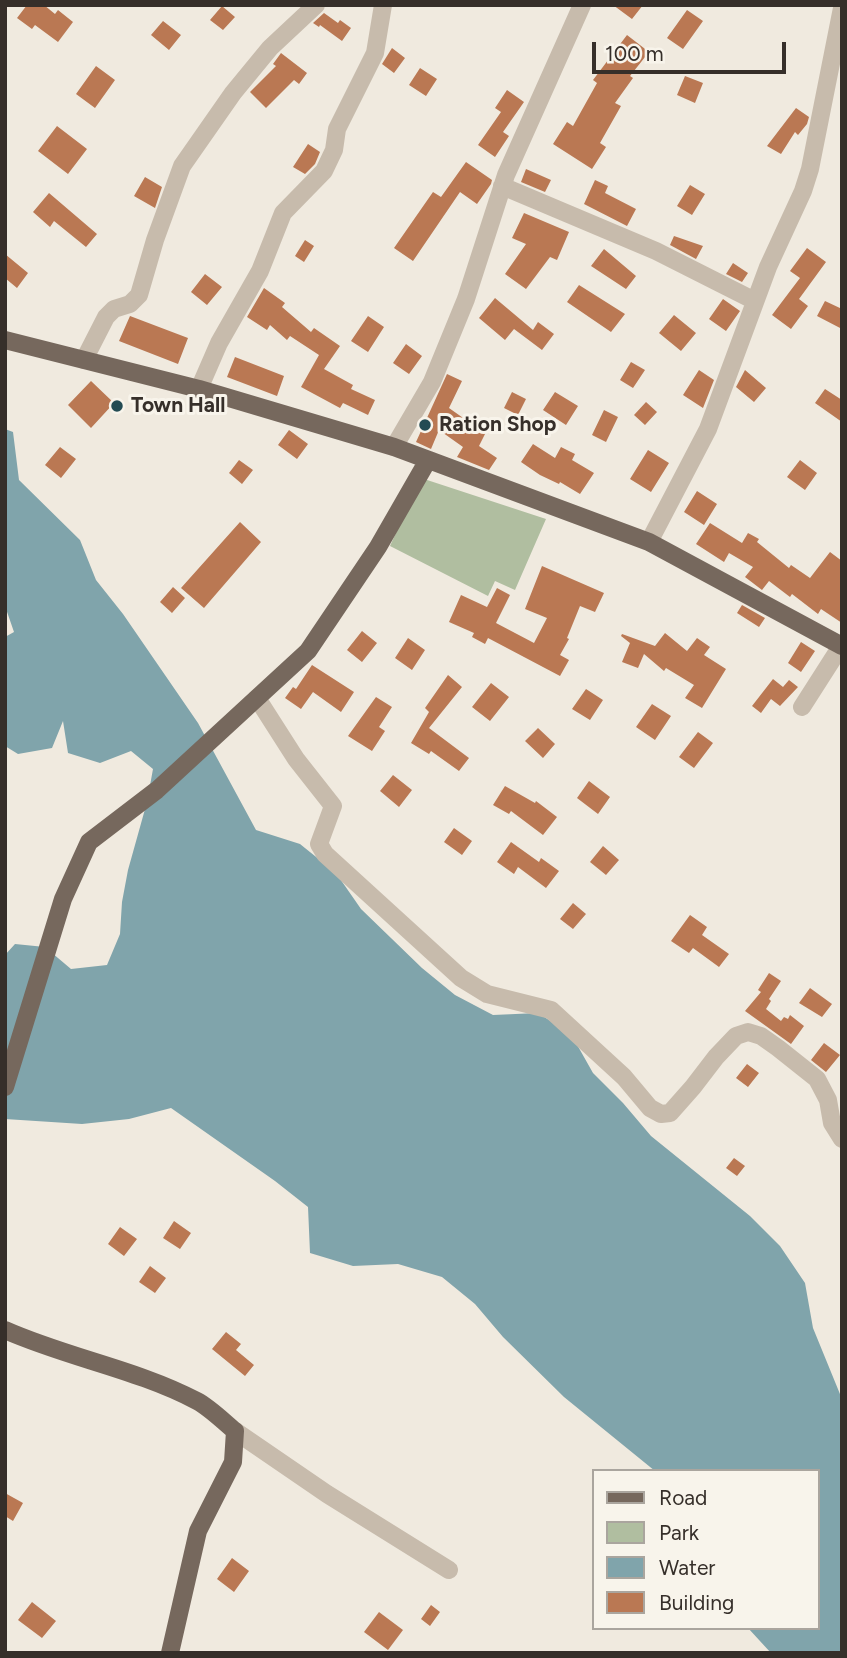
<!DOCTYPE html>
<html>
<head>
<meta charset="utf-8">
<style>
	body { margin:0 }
	#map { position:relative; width:847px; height:1658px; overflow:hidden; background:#f0eadf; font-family:Figtree,sans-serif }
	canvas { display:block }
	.frame { position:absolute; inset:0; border:7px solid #362f2a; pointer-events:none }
	.legend { position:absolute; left:592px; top:1469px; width:228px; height:161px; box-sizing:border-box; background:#f8f4eb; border:2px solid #aaa59e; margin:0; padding:9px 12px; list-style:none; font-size:21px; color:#362f2a }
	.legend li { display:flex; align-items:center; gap:14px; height:35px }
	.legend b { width:35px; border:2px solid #aaa59e }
	.scale { position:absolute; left:592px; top:42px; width:194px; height:32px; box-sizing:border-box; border:4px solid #362f2a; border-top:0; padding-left:9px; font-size:21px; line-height:24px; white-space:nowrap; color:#362f2a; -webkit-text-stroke:5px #f8f4eb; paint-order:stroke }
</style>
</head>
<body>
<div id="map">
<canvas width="847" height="1658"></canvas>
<div class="frame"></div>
<ul class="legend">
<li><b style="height:9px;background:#76685d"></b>Road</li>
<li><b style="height:19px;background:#b0bea0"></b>Park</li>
<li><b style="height:19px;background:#80a4ab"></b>Water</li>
<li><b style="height:19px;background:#ba7853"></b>Building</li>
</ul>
<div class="scale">100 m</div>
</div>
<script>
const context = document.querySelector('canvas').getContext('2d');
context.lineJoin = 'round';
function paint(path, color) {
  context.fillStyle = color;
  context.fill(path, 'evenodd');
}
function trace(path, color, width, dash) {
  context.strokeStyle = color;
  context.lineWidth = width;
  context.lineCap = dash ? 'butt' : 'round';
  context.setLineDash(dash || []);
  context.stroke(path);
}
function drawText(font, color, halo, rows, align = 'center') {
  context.font = font + ' Figtree,sans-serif';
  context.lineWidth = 6;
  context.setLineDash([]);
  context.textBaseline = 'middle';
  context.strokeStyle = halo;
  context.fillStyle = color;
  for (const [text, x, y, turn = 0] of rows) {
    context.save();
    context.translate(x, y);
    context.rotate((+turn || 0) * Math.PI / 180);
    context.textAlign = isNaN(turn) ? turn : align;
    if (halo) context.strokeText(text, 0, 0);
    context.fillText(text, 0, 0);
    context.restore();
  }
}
paint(new Path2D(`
	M421 478 546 519 515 590 495 581 488 596 390 546Z`), '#b0bea0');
paint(new Path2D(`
	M5 429 13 432 19 480 80 540 96 580 123 614 198 723 256 830 300 844 336 873 361 909 422 968 455 995 493 1015 538 1013 571 1034 593 1073 623 1103 651 1136 750 1216 780 1246 805 1283 813 1328 842 1399V1653H771L748 1628H817V1471H655L564 1397 503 1337 475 1304 442 1277 398 1264 353 1266 310 1253 308 1207 275 1181 171 1108 129 1119 82 1124 5 1119V955L15 944 45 947 71 969 107 965 120 934 122 902 128 870 147 802 153 769 131 751 100 763 68 753 63 721 52 748 18 754 5 746V637L14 632 5 606Z`), '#80a4ab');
paint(new Path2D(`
	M27 5H44L55 14 58 10 73 22 58 42 35 25 32 29 17 18Z
	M613 5H643L632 19Z
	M222 6 235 17 223 30 210 20Z
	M687 10 703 21 683 49 667 38Z
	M324 13 338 23 340 20 351 28 342 41 320 25 319 27 313 23Z
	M163 21 181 35 169 50 151 35Z
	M627 35 649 52 630 76 633 78 615 103 621 106 600 143 606 147 592 169 553 144 567 122 573 126 597 83 593 80Z
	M392 48 405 58 394 73 382 64Z
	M281 53 307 73 299 84 294 80 266 108 250 92 276 66 273 64Z
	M96 66 115 80 95 108 76 94Z
	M420 68 437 79 426 96 409 85Z
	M685 76 703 83 695 103 677 95Z
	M507 90 524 102 503 132 509 136 495 157 478 145 501 112 495 108Z
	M796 108 809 117 807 124 798 135 795 132 781 154 767 146Z
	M57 126 87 149 68 174 38 151Z
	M308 144 320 152 315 164 305 174 293 167Z
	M466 162 492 180 491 184 477 204 460 192 413 261 394 248 433 192 441 197Z
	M526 169 551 180 545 192 521 182Z
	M145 177 162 187 155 208 134 196Z
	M595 180 608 186 605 193 636 209 627 226 584 204Z
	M690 185 705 194 692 215 677 206Z
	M49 193 97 234 86 247 54 221 50 227 33 212Z
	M524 213 569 232 557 260 550 257 526 289 505 274 526 244 512 238Z
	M674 236 703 246 696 259 670 245Z
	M305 240 314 246 304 262 295 256Z
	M807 248 826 262 799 299 808 306 791 329 772 315 800 278 790 271Z
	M604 249 636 276 626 289 591 266Z
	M5 254 28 273 17 288 5 278Z
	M733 263 748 273 742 282 726 274Z
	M205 274 222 287 207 305 191 292Z
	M579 285 625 314 611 332 567 302Z
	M264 288 285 303 282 307 311 332 314 328 340 346 324 369 353 385 351 389 375 400 368 415 343 403 340 408 301 387 319 355 290 336 287 340 270 325 267 330 247 317Z
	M495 298 533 330 538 322 554 334 542 350 514 329 505 340 479 318Z
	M723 299 740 311 726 331 709 319Z
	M825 301 842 309V329L817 316Z
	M674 315 696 333 681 351 659 333Z
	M130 316 188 338 178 364 119 341Z
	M368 316 384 327 368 352 351 341Z
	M406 344 422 356 409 374 393 363Z
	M235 357 284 376 277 396 227 377Z
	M631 362 645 370 633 388 620 380Z
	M699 370 714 380 703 408 683 395Z
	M745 370 766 388 754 402 736 387Z
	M447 374 462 381 449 408 476 427 478 424 488 428 479 446 497 458 489 470 457 457 463 447 439 430 431 449 416 442Z
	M91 381 114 403 91 428 68 405Z
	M825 389 842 400V422L815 403Z
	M512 392 526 399 518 415 504 408Z
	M555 392 578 406 566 425 543 410Z
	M646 402 657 412 645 425 634 415Z
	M604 410 618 417 606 442 592 435Z
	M289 430 308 444 297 459 278 445Z
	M533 444 555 458 561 447 575 454 572 460 594 473 580 494 560 482 559 484 540 475 521 462Z
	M60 447 76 459 61 478 45 465Z
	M648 450 669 463 651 492 630 479Z
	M239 460 253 470 242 484 229 473Z
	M800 460 817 473 805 490 787 477Z
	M697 491 717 504 704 525 684 512Z
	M240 522 261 542 204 608 181 588Z
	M710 523 742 543 748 533 759 539 757 542 789 568 791 565 810 578 830 552 842 561V623L821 609 818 614 792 594 790 597 769 581 762 590 745 577 753 567 729 553 724 562 696 544Z
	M542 566 604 593 595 612 580 606 567 638 569 639 560 655 569 660 560 676 488 638 485 644 472 637 474 633 449 622 461 595 487 607 497 588 510 595 496 623 534 643 547 618 525 609Z
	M173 587 185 598 172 613 160 602Z
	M742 605 765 618 759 627 737 613Z
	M362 631 377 643 362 662 347 650Z
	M665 633 687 651 697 638 710 647 704 655 726 669 702 708 685 698 694 685 666 668 664 671 644 654 638 668 622 662 630 643 621 636 622 634 655 646Z
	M408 638 425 650 412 670 395 658Z
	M801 642 815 651 801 672 788 663Z
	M312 665 354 692 341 712 313 692 301 709 285 698 293 687 296 689Z
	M448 675 462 687 429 728 469 758 459 771 431 751 429 754 411 743 429 712 425 708Z
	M773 679 783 687 789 680 798 687 780 706 771 699 761 713 752 706Z
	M491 683 509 697 490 721 472 707Z
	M586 689 603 700 590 720 572 709Z
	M376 697 392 707 379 727 385 731 372 751 348 736Z
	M652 704 671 716 655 740 636 727Z
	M538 728 555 744 543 758 525 741Z
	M698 732 713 743 694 768 679 757Z
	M393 775 412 790 399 807 380 791Z
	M589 781 610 797 598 814 577 798Z
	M505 786 535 803 536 801 557 817 543 835 511 811 509 814 493 805Z
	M454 828 472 841 462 855 444 842Z
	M511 842 539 862 541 858 559 871 546 888 518 867 514 874 497 862Z
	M603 846 619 860 606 875 590 862Z
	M573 903 586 914 573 929 560 919Z
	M690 915 707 927 702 935 729 954 719 967 693 948 689 953 671 941Z
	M769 973 781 981 769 999 771 1001 766 1009 781 1021 784 1017 788 1019 790 1015 804 1026 791 1044 745 1011 761 992 758 990Z
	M810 988 832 1004 822 1017 799 1003Z
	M824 1043 840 1055 826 1072 811 1060Z
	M747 1064 759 1073 748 1087 736 1078Z
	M734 1158 745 1166 737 1176 726 1168Z
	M174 1221 191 1233 180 1249 163 1238Z
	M120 1227 137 1239 124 1256 108 1244Z
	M150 1266 166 1278 155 1293 139 1282Z
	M226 1332 241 1344 236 1350 254 1365 245 1376 212 1349Z
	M5 1493 23 1503 13 1521 5 1516Z
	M232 1558 249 1571 234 1592 217 1579Z
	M32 1602 56 1621 42 1638 18 1620Z
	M431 1605 440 1612 430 1626 421 1619Z
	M379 1612 403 1630 388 1650 364 1632Z`), '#ba7853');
trace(new Path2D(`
	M502 186 656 251 755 301
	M84 360 106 317 114 309 130 304 139 295 155 240 182 166 233 93 270 48 316 5
	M199 389 219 343 260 271 283 213 324 171 334 150 337 129 375 53 383 5
	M394 447 432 382 466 299 506 175 582 5
	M649 542 708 429 768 267 803 191 810 169 842 8
	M257 698 296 759 333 806 319 844 325 854 461 978 487 994 551 1010 624 1077 650 1108 661 1114 670 1113 693 1087 716 1057 736 1036 748 1032 761 1036 778 1048 817 1079 828 1100 832 1123 842 1139
	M802 707 841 646
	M235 1431 327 1494 449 1570`), '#c7bbac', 18);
trace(new Path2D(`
	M5 340 199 389 394 447 649 542 842 646
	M5 1087 63 899 89 842 157 790 308 651 378 547 428 460
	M5 1330C68 1358 136 1369 197 1401 210 1408 223 1421 235 1431L233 1462 198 1531 170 1653`), '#76685d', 18);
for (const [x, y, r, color] of [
	[117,406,7,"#234b53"],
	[425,425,7,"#234b53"]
]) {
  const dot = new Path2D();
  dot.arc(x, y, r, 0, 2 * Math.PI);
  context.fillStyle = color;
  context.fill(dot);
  trace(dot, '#f8f4eb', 2.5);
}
drawText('bold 21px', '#362f2a', '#f8f4eb', [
	["Town Hall",131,406],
	["Ration Shop",439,425]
], 'left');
</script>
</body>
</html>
